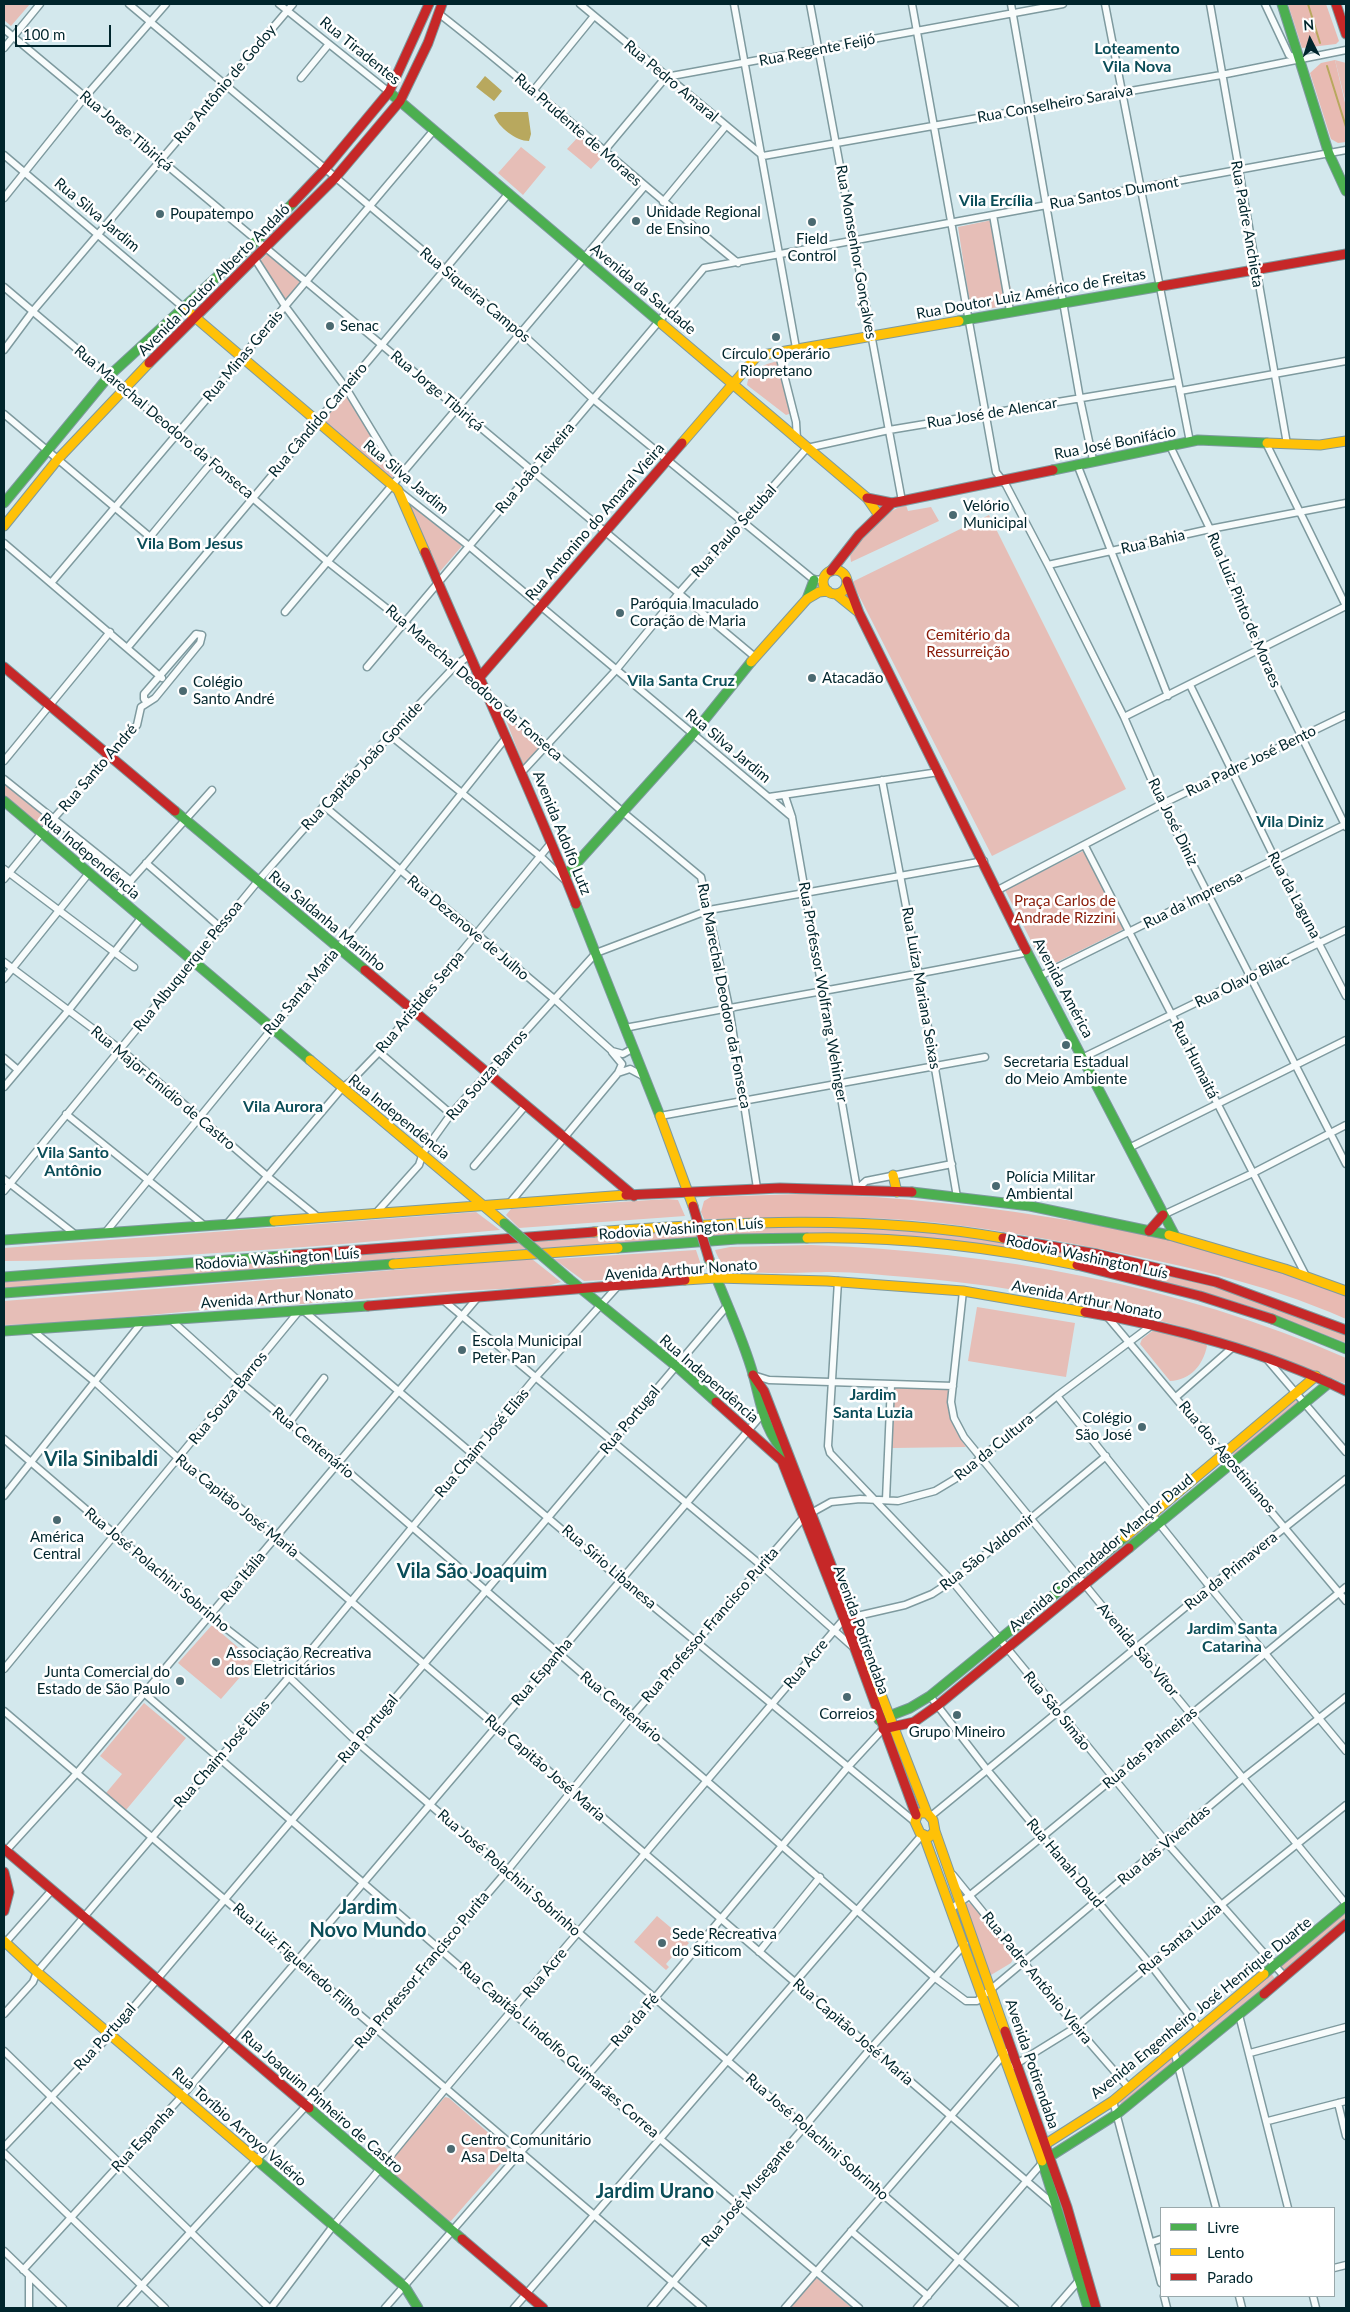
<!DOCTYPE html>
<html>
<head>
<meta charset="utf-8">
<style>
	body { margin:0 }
	#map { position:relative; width:1350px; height:2312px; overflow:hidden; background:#d3e8ed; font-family:Lato,sans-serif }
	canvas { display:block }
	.frame { position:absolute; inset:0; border:5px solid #00252c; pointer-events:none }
	.legend { position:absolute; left:1160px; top:2207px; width:175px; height:90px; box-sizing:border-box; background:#fff; border:1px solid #99a8ab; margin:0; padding:6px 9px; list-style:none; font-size:15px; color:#00252c }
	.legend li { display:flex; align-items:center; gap:10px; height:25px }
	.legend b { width:25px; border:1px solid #99a8ab }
	.north { position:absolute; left:1285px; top:15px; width:50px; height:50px; -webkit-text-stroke:4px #fff; paint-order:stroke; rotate:355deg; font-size:14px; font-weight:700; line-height:20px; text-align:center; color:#00252c }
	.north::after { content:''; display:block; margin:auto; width:18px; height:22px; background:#00252c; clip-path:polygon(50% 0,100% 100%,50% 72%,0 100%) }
	.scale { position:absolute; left:15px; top:25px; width:96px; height:22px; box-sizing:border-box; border:2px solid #00252c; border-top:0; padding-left:6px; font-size:15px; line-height:18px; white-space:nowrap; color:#00252c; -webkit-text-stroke:4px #fff; paint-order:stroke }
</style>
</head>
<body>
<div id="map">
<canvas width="1350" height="2312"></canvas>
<div class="frame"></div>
<ul class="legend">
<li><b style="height:6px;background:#4caf50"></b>Livre</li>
<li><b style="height:6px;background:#ffc107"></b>Lento</li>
<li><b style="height:6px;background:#c62828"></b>Parado</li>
</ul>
<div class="north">N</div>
<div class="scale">100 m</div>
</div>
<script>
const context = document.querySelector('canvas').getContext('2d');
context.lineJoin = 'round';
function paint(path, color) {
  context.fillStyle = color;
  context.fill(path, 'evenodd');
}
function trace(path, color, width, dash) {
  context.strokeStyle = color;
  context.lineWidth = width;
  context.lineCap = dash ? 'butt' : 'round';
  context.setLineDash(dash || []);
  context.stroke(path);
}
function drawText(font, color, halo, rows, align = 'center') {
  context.font = font + ' Lato,sans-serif';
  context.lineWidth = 5;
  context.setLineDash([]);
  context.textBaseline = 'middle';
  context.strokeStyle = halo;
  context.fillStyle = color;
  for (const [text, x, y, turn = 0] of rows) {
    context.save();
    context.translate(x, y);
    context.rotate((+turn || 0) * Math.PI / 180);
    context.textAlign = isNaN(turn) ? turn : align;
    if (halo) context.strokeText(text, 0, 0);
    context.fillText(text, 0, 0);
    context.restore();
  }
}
paint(new Path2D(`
	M4 4H30L11 26 4 20Z
	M1335 60 1346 63V107V104Z
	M579 136 602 157 591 169 567 149Z
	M521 147 546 167 523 195 498 173Z
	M997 219 1014 305 971 311 958 227Z
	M269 252 302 281 286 301 260 261Z
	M778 361 792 413 786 415 747 385C749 369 765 364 778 361Z
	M344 390 395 475 390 481 321 420Z
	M405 499 462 546 437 575Z
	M906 505 908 511 931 507 939 521 851 562 850 554C867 533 879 513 906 505Z
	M989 515 1126 789 992 856 852 582Z
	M505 717 543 746 523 765Z
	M4 781 53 820 43 832 4 798Z
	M1085 850 1124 929 1045 968 1005 890Z
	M667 1199 678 1200 685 1216 519 1228 506 1215 511 1209Z
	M476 1212 500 1230C335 1245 169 1260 4 1261V1248Z
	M787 1225 887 1227 1028 1244 1196 1280 1346 1334V1343L1259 1309 1197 1290 964 1244 672 1240 480 1252 4 1289V1280L671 1231Z
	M811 1245C996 1252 1177 1284 1346 1358V1384C1206 1326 1058 1289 906 1277 881 1275 856 1272 831 1272 808 1272 751 1276 732 1269 723 1266 718 1259 715 1250L730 1247Z
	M696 1250 702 1268 699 1273 692 1275 584 1281 554 1259Z
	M532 1259 561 1282 544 1287 457 1291 302 1304 236 1307 63 1323 4 1325V1301Z
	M977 1307 1075 1323 1066 1377 968 1361Z
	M1155 1329 1205 1342 1207 1346C1203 1365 1191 1380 1170 1381L1140 1344 1142 1339Z
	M894 1388 949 1389C946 1412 953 1428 966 1447L892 1448Z
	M1298 1400 1300 1403 1237 1456H1234L1232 1450 1294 1401Z
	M212 1625 254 1661 221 1699 178 1663Z
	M144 1703 186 1738 126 1810 106 1793 122 1774 100 1756Z
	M967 1903 972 1904 1014 1957 1011 1963 991 1975H988L964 1906Z
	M1346 1912V1921L1284 1971 1281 1970 1280 1965Z
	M657 1916 689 1943 675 1959 672 1957 666 1964 669 1967 666 1970 634 1942Z
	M1271 1973 1275 1979 1184 2055H1180L1178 2049Z
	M1171 2058 1173 2063 1121 2104 1119 2100Z
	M445 2097 449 2098 509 2151 505 2159 451 2221H447L387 2170 386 2165Z
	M814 2278 818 2279 852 2308H787Z`), '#e6beb7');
paint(new Path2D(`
	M1288 4H1326L1339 41 1336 44 1302 48Z
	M1335 60 1346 107V142L1338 143 1331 139 1310 73 1321 63Z
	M799 1194C895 1195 990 1207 1085 1223 1127 1231 1170 1237 1211 1249 1256 1262 1300 1278 1344 1294L1346 1295V1319C1260 1281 1172 1263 1080 1245 1017 1234 954 1222 889 1219 828 1215 765 1219 704 1219L701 1212 704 1201 711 1197Z`), '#e8bab2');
paint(new Path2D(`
	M485 76 502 91 494 101 476 87Z
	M499 112H528L531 134 529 141C516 141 498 127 494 115Z`), '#b8a85e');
trace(new Path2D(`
	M1308 4 1320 43
	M1327 66 1346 127`), '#b8a85e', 2);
const street = new Path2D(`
	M129 4 521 333 593 399 814 580 824 579
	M279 4 389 92
	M580 4 763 156
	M734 4 796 348
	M810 4 902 501
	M912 4 996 472 1006 485 1048 565 1124 717 1162 804 1346 1164
	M1011 4 1080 399 1093 460
	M1105 4 1190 442
	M1210 4 1287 444
	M1265 4 1289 55 1300 60
	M442 16C543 95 638 182 738 263
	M4 29 755 657
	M4 48 40 4
	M301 78 329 44
	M533 91 594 16
	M604 151 666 77 1063 4
	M4 155 183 307
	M763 156 1221 75 1346 50
	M4 198 85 97 166 4
	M663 202 725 127
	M993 215 1010 311
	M255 259 285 306 346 388 400 477
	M4 287 328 562 404 622 624 813 701 877 729 1007 757 1188
	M4 350 33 311 293 4
	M778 351 796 422 797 440
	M1180 391 1346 361
	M4 414 150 537 211 463
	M1266 443 1346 606
	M1170 446 1210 529 1259 650 1346 827
	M1077 464 1168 696
	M399 491 469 546 792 817
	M4 543 162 678
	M1048 565 1210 529 1346 503
	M51 583 434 130
	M285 612 644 187
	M128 647 509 193
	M367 667 704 268 1346 150
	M1190 685 1275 859 1346 996
	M1124 717 1346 606
	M391 736 540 856 566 881
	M4 761 110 632
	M522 772 616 670 679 593 807 448 889 430 1178 382
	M4 779 131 881
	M882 780 919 975 957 1197
	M785 796 792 817 857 1189
	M769 797 939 772
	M324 806 553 998 612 1051 623 1054 632 1049
	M1085 846 1305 1274
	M146 863 220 927
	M4 869 134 967
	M4 879 54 818 137 725 141 707 155 698 200 643 202 635 196 634 144 694V699L148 702
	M996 891 1162 804 1346 715
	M116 897 212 790
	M4 962 120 1049 267 1176 319 1218
	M1040 976 1346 824
	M4 979 89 873
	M625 1028C759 1001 894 980 1028 952
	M379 1052 451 1114
	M612 1052 622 1064 618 1073
	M1084 1057 1346 930
	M4 1058 18 1070
	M4 1087 68 1011 141 918
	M66 1114 205 1226
	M660 1116 985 1057
	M1129 1148 1346 1040
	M474 1166 526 1105
	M4 1179 76 1235
	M857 1189 866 1181 952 1164
	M4 1191 258 881 324 806 455 666 470 655
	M509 1204 618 1073 630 1069 643 1076
	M376 1213 419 1165 423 1153 451 1114 596 953 709 910 984 861
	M1163 1215 1253 1173 1346 1125
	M227 1224 342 1088 351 1081 379 1052 551 843
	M105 1233 338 948 505 739
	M838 1281 828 1446 830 1453 952 1581 1167 1843 1284 1976
	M963 1291 951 1402 954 1418 964 1437 1346 1904
	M443 1300 762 1566 854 1648
	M304 1311 620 1579 915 1822
	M1106 1315 1346 1601
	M170 1319 240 1382 338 1463 934 1977 966 2001H977L1243 1778 1346 1697
	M31 1329 95 1382 179 1459 276 1537 1058 2208
	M1266 1358 1346 1452
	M753 1375 769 1380 953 1386
	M1057 1396 1210 1587 1346 1751
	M1176 1397 1233 1347
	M289 1423 324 1378
	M4 1439 210 1616 289 1677 357 1742 1015 2308
	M4 1496 142 1322
	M886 1500 891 1385
	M4 1669 299 1311
	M144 1693 586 2076 859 2308
	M930 1696 988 1771 1150 1964 1200 2029
	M4 1711 703 2308
	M931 1816 1210 1587 1346 1479
	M4 1853 77 1773 478 1297
	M953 1875 1076 2027 1129 2088
	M952 1908 969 1896 1042 1837 1346 1587
	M5 1943 52 1890
	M759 1952 820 1877
	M4 2014 33 1982 37 1972 289 1677 535 1378 617 1287
	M1239 2015 1288 2208
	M4 2051 269 2308
	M1174 2051 1216 2208
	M1250 2053 1346 2027
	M1013 2066 1076 2027 1221 1905 1346 1805
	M1113 2101 1161 2283
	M1338 2103 1346 2136
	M1268 2121 1346 2101
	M4 2147 110 2035 727 1306
	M4 2153 165 2308
	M851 2231 928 2296
	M1152 2242 1161 2239
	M4 2251 63 2308
	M1334 2268 1346 2265
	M23 2270 182 2096 764 1412
	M1164 2296 1167 2308
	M1239 2296 1242 2308
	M1313 2296 1316 2308
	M29 2308V2276
	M121 2308 306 2106 507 1871 632 1716 804 1517 831 1502 860 1499 898 1501 935 1491 955 1479 1057 1396 1152 1325
	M271 2308 333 2226 446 2088 844 1619 905 1605 932 1594 952 1581 1030 1519 1106 1456
	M385 2308 654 1999 847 1768 883 1729
	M514 2308 922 1835
	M651 2308 871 2048 965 1944
	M785 2308 1006 2052
	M917 2308 1043 2162
	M1055 2308 1081 2278`);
const fast = new Path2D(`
	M1282 4 1329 154 1346 191
	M389 92 662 324
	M959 321 1162 286
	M1053 470 1198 440 1267 443
	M4 503 109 376 257 240 293 203
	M807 599 814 580
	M4 801 310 1060
	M175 811 365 970
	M565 876 693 734 751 662
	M576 904 660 1116
	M1026 950 1175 1236
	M912 1192 1030 1206 1169 1235
	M4 1240 274 1221
	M618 1248 737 1239 807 1238
	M709 1259C723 1297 742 1335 753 1374 761 1403 764 1433 787 1454
	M4 1277 294 1255
	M569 1279 676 1366 716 1402
	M4 1293 393 1264
	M1272 1319 1346 1349
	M4 1331 368 1306
	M1129 1548 1329 1383
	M879 1720 910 1708 930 1696 1125 1537
	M1264 1974 1346 1906
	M309 2108 462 2239
	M1046 2159 1117 2114 1264 1994
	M258 2161 405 2287 418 2308
	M1042 2161 1088 2308`);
const slow = new Path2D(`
	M183 307 398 490 425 552
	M662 324 867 498 878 514
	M682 443 757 356 959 321
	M1267 443 1320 445 1346 441
	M4 526 58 459 149 363
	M823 582a12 12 0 1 1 24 0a12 12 0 1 1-24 0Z
	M836 594 857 611
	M751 662 807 599 819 592 828 591
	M310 1060 504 1223
	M660 1116 693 1206
	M893 1175 897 1192
	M274 1221 626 1195
	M594 1232C731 1222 867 1214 1003 1238
	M1169 1235 1285 1269 1346 1291
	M807 1238C897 1236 989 1247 1077 1265
	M393 1264 618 1248
	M685 1280 716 1278 827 1281 963 1291 1085 1312
	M1125 1537 1316 1376
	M867 1658 927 1813 933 1820 935 1831 929 1837 920 1833 915 1822 918 1813H927
	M935 1831 1005 2031
	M924 1836 1042 2161
	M4 1941 37 1972 258 2161
	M1041 2147 1113 2101 1264 1974`);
const jam = new Path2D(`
	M1336 4 1346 34
	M293 203 325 169 389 92 429 4
	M1162 286 1346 254
	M149 363 335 178 400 101 428 43 442 4
	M867 498 892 503 1053 470
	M425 552C475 670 529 785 576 904
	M831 571 859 535 892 503
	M847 581 859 613 1026 950
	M4 667 175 811
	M479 678 682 443
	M365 970 634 1196
	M626 1195 780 1188 912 1192
	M1149 1231 1163 1215
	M1003 1238 1097 1254 1216 1282 1346 1330
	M294 1255 594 1232
	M1077 1265 1200 1296 1272 1319
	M368 1306 685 1280
	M1085 1312C1170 1326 1269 1353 1346 1391
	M753 1375 764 1391 867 1658
	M716 1402 782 1461 844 1619 916 1815
	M883 1729 914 1722 938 1705 1129 1548
	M4 1849 309 2108
	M4 1872 9 1892 4 1911
	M1264 1994 1346 1924
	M1005 2031 1067 2207 1096 2308
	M462 2239 543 2308`);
trace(street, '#7e9a9f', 9);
trace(fast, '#7e9a9f', 11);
trace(slow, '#7e9a9f', 11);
trace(jam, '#7e9a9f', 11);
trace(street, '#f8fcfc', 6);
trace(fast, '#4caf50', 9);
trace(slow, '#ffc107', 9);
trace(jam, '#c62828', 9);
const fastBridge = new Path2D(`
	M504 1223 569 1279`);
const jamBridge = new Path2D(`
	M693 1206 709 1259`);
trace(fastBridge, '#7e9a9f', 11, []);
trace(jamBridge, '#7e9a9f', 11, []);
trace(fastBridge, '#4caf50', 9);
trace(jamBridge, '#c62828', 9);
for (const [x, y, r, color] of [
	[160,214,5,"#4a6970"],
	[636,221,5,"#4a6970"],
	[812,222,5,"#4a6970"],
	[330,326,5,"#4a6970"],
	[776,337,5,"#4a6970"],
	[953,515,5,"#4a6970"],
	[620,613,5,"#4a6970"],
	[812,678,5,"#4a6970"],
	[183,691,5,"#4a6970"],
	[1066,1045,5,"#4a6970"],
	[996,1186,5,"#4a6970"],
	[462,1350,5,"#4a6970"],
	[1142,1427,5,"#4a6970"],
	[57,1520,5,"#4a6970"],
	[216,1662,5,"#4a6970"],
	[180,1681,5,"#4a6970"],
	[847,1697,5,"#4a6970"],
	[957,1715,5,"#4a6970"],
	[662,1943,5,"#4a6970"],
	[451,2149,5,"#4a6970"]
]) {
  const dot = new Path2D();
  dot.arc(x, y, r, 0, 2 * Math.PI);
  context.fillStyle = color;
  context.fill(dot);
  trace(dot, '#fff', 2);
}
drawText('15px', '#00252c', '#fff', [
	["Rua Regente Feijó",817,50,-11],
	["Rua Tiradentes",360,51,39],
	["Rua Pedro Amaral",671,81,40],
	["Rua Antônio de Godoy",225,84,-50],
	["Rua Conselheiro Saraiva",1055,104,-10],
	["Rua Prudente de Moraes",578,130,41],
	["Rua Jorge Tibiriçá",126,131,40],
	["Rua Santos Dumont",1114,193,-10],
	["Rua Silva Jardim",97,215,40],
	["Rua Padre Anchieta",1247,224,80],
	["Rua Monsenhor Gonçalves",856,252,80],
	["Avenida Doutor Alberto Andaló",214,280,-45],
	["Avenida da Saudade",643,289,40],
	["Rua Doutor Luiz Américo de Freitas",1031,294,-10],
	["Rua Siqueira Campos",475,295,40],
	["Rua Minas Gerais",243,356,-50],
	["Rua Jorge Tibiriçá",437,391,40],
	["Rua José de Alencar",992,413,-9],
	["Rua Cândido Carneiro",318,420,-50],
	["Rua Marechal Deodoro da Fonseca",164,422,40],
	["Rua José Bonifácio",1115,443,-11],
	["Rua João Teixeira",535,468,-50],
	["Rua Silva Jardim",406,477,40],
	["Rua Antonino do Amaral Vieira",595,522,-49],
	["Rua Paulo Setubal",734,531,-48],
	["Rua Bahia",1153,542,-13],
	["Rua Luiz Pinto de Moraes",1244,610,67],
	["Rua Marechal Deodoro da Fonseca",474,683,41],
	["Rua Silva Jardim",728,746,40],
	["Rua Padre José Bento",1251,761,-26],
	["Rua Capitão João Gomide",362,766,-47],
	["Rua Santo André",98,768,-49],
	["Rua José Diniz",1173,822,64],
	["Avenida Adolfo Lutz",562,833,68],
	["Rua Independência",90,856,40],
	["Rua da Laguna",1294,895,62],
	["Rua da Imprensa",1193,900,-27],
	["Rua Saldanha Marinho",327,921,40],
	["Rua Dezenove de Julho",468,928,40],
	["Rua Albuquerque Pessoa",188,966,-51],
	["Rua Olavo Bilac",1242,981,-26],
	["Rua Luíza Mariana Seixas",921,988,80],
	["Avenida América",1063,988,62],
	["Rua Santa Maria",301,992,-50],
	["Rua Professor Wolfrang Wehinger",823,992,80],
	["Rua Marechal Deodoro da Fonseca",724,996,79],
	["Rua Aristides Serpa",420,1002,-50],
	["Rua Humaitá",1195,1060,63],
	["Rua Souza Barros",487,1075,-49],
	["Rua Major Emídio de Castro",163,1088,40],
	["Rua Independência",399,1117,39],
	["Rodovia Washington Luís",681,1229,-4],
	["Rodovia Washington Luís",1087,1257,12],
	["Rodovia Washington Luís",277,1259,-4],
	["Avenida Arthur Nonato",681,1270,-4],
	["Avenida Arthur Nonato",277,1298,-4],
	["Avenida Arthur Nonato",1087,1300,11],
	["Rua Independência",709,1379,41],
	["Rua Souza Barros",228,1398,-51],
	["Rua Portugal",630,1420,-50],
	["Rua Centenário",313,1443,40],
	["Rua Chaim José Elias",482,1443,-50],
	["Rua da Cultura",994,1447,-39],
	["Rua dos Agostinianos",1227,1457,50],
	["Rua Capitão José Maria",237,1506,39],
	["Rua São Valdomir",987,1552,-38],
	["Avenida Comendador Mançor Daud",1101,1553,-40],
	["Rua Sírio Libanesa",609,1567,41],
	["Rua José Polachini Sobrinho",157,1570,40],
	["Rua da Primavera",1231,1571,-39],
	["Rua Itália",243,1577,-50],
	["Rua Professor Francisco Purita",710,1625,-49],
	["Avenida Potirendaba",861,1630,70],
	["Avenida São Vítor",1138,1650,50],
	["Rua Acre",806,1664,-50],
	["Rua Espanha",542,1672,-49],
	["Rua Centenário",621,1707,40],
	["Rua São Simão",1057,1711,51],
	["Rua Portugal",368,1729,-50],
	["Rua das Palmeiras",1150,1748,-40],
	["Rua Chaim José Elias",222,1754,-49],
	["Rua Capitão José Maria",545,1768,41],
	["Rua das Vivendas",1164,1845,-40],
	["Rua Hanah Daud",1065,1863,50],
	["Rua José Polachini Sobrinho",509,1873,41],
	["Rua Santa Luzia",1180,1939,-40],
	["Rua Luiz Figueiredo Filho",297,1960,41],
	["Rua Professor Francisco Purita",422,1970,-50],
	["Rua Acre",545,1973,-50],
	["Rua Padre Antônio Vieira",1037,1978,51],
	["Avenida Engenheiro José Henrique Duarte",1201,2008,-39],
	["Rua da Fé",635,2020,-49],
	["Rua Capitão José Maria",853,2032,41],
	["Rua Portugal",105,2037,-48],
	["Rua Capitão Lindolfo Guimarães Correa",559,2050,41],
	["Avenida Potirendaba",1032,2064,71],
	["Rua Joaquim Pinheiro de Castro",322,2102,41],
	["Rua Toríbio Arroyo Valério",239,2127,41],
	["Rua José Polachini Sobrinho",817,2137,41],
	["Rua Espanha",143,2139,-47],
	["Rua José Musegante",748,2193,-50]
]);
drawText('15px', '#00252c', '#fff', [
	["Unidade Regional",646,212],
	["de Ensino",646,229],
	["Poupatempo",170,214],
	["Field",812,239,"center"],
	["Control",812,256,"center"],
	["Senac",340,326],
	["Círculo Operário",776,354,"center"],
	["Riopretano",776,371,"center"],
	["Velório",963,506],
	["Municipal",963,523],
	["Paróquia Imaculado",630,604],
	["Coração de Maria",630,621],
	["Atacadão",822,678],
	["Colégio",193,682],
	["Santo André",193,699],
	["Secretaria Estadual",1066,1062,"center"],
	["do Meio Ambiente",1066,1079,"center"],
	["Polícia Militar",1006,1177],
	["Ambiental",1006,1194],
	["Escola Municipal",472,1341],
	["Peter Pan",472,1358],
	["Colégio",1132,1418,"right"],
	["São José",1132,1435,"right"],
	["América",57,1537,"center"],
	["Central",57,1554,"center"],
	["Associação Recreativa",226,1653],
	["dos Eletricitários",226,1670],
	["Junta Comercial do",170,1672,"right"],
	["Estado de São Paulo",170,1689,"right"],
	["Correios",847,1714,"center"],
	["Grupo Mineiro",957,1732,"center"],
	["Sede Recreativa",672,1934],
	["do Siticom",672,1951],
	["Centro Comunitário",461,2140],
	["Asa Delta",461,2157]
], 'left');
drawText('15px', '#881a07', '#fff', [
	["Cemitério da",968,635],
	["Ressurreição",968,652],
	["Praça Carlos de",1065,901],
	["Andrade Rizzini",1065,918]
]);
drawText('bold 16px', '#0a4d58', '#fff', [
	["Loteamento",1137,49],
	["Vila Nova",1137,67],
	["Vila Ercília",996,201],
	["Vila Bom Jesus",190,544],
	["Vila Santa Cruz",681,681],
	["Vila Diniz",1290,822],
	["Vila Aurora",283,1107],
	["Vila Santo",73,1153],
	["Antônio",73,1171],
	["Jardim",873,1395],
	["Santa Luzia",873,1413],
	["Jardim Santa",1232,1629],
	["Catarina",1232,1647]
]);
drawText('bold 20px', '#0a4d58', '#fff', [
	["Vila Sinibaldi",101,1460],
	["Vila São Joaquim",472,1572],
	["Jardim",368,1908],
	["Novo Mundo",368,1931],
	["Jardim Urano",655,2192]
]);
</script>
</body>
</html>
